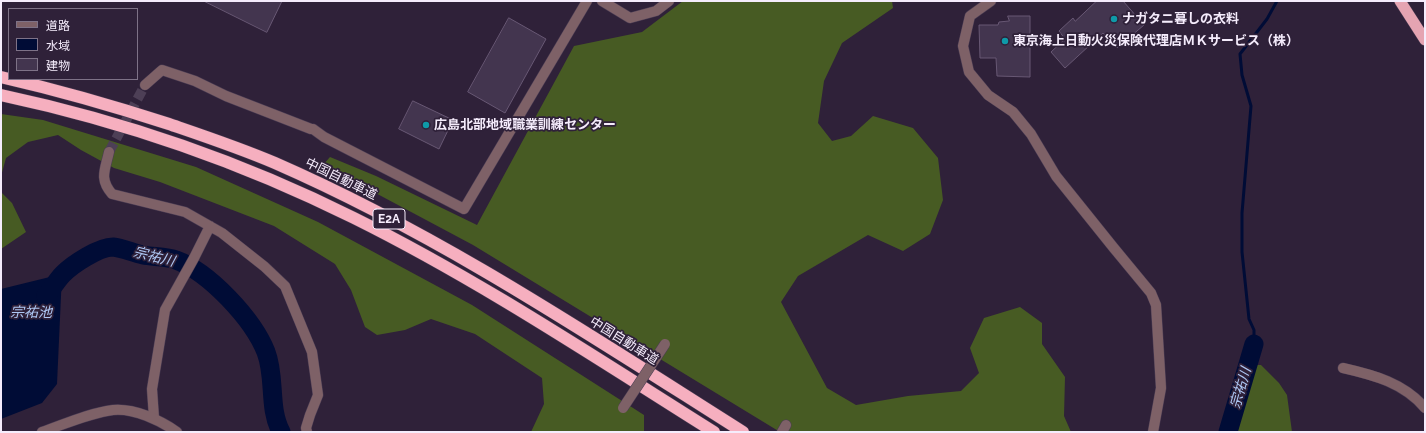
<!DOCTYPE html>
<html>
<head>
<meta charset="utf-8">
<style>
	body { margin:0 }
	#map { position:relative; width:1426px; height:433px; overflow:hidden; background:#2f2139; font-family:Raleway,"Noto Sans JP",sans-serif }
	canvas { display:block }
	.frame { position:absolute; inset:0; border:2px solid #f5ecfc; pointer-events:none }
	.legend { position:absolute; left:8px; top:8px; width:130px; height:72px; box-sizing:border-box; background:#2f2139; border:1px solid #7e7287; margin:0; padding:5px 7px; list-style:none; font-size:12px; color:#f5ecfc }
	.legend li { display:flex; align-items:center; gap:8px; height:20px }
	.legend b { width:20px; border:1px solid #7e7287 }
</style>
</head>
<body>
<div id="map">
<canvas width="1426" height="433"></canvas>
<div class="frame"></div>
<ul class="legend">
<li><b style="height:5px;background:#7e6167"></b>道路</li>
<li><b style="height:11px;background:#000c36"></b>水域</li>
<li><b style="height:11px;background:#43354f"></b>建物</li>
</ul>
</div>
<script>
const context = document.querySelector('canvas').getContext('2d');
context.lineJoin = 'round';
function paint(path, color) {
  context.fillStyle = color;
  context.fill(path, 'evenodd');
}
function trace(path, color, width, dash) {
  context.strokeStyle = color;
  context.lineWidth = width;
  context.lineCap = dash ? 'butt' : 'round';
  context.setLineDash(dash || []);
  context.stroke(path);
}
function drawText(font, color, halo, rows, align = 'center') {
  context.font = font + ' Raleway,"Noto Sans JP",sans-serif';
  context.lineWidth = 3.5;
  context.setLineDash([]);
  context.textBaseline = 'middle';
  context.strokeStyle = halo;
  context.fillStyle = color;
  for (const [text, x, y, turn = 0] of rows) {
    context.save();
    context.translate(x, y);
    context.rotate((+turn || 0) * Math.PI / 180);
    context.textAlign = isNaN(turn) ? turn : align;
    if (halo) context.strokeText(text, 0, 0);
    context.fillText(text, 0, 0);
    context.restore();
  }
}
paint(new Path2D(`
	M683 1H892L893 8 842 43 824 81 818 123 832 141 851 136 873 116 913 128 938 158 943 200 930 234 903 251 868 235 798 276 781 302 827 388 856 405 908 396 961 391 979 373 970 348 984 318 1020 307 1042 323V344L1065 377 1064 416 1071 432H780L473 245 323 165 330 157 376 176 477 225 574 46 642 32Z
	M1 114 43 120 196 167 318 222 472 305 644 415V432H531L544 404 542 378 475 334 431 319 405 330 377 335 365 327 351 290 335 264 274 226 160 182 114 168 81 150 58 135 28 142 6 158 1 176Z
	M1 192 12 203 26 232 1 249Z
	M1255 365H1261L1279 383 1287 395 1292 432H1233Z`), '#475b23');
paint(new Path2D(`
	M62 274 57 384 42 403 1 419V289Z`), '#000c36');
trace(new Path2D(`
	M1254 344V330L1249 319 1242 252V213L1251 106 1242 75 1240 54 1267 19 1277 1`), '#000c36', 3);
trace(new Path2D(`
	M46 296C52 289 57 280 63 274 73 264 99 247 113 247 123 248 133 253 143 255 153 257 166 256 176 260 209 272 253 319 266 352 276 378 268 407 281 432
	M1228 432 1254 344`), '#000c36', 19);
const building = new Path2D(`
	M204 1H282L267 32Z
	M1097 1H1123L1144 25 1117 48 1103 33 1065 68 1051 52 1065 39 1059 31 1073 18 1075 21Z
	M1008 16H1030V77L997 76 996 58H980L979 25H998L999 22 1009 21Z
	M509 18 546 39 505 113 468 92Z
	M413 101 453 120 439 149 399 129Z`);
paint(building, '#43354f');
trace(building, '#685874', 1);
trace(new Path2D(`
	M109 152 145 85`), '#4d3f56', 10, [10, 5]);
const minor = new Path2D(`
	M145 85 162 70 195 81 226 96 311 129H313L324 137 464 209 587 1
	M109 152C105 170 99 179 112 194L185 212 222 233 265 267 285 286 312 352 318 395 310 415 306 428 307 432
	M1343 368C1374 375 1404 383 1425 408
	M154 418 152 389 165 310 194 258 210 226
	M782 432 786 425`);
const tertiary = new Path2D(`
	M602 1 630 18 656 11 669 1
	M991 1 970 16 963 46 969 72 988 95 1013 112 1031 134 1056 176 1113 247 1151 293 1156 305 1161 388 1153 432
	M42 432C65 424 89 413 113 410 134 408 160 420 177 432`);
const trunk = new Path2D(`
	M1400 1 1425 40`);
const motorway = new Path2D(`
	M1 77C58 90 114 106 169 124 204 136 240 148 275 163 440 235 591 336 743 432
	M1 95C123 121 242 162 354 218 479 280 596 358 714 432`);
trace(minor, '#4b3d54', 11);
trace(tertiary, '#4b3d54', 11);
trace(trunk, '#4b3d54', 12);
trace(motorway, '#4b3d54', 13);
trace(minor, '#7e6167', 10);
trace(tertiary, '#7e6167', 10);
trace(trunk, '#e5a4b2', 11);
trace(motorway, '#f6afbf', 12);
const minorBridge = new Path2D(`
	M623 408 665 344`);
trace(minorBridge, '#4b3d54', 11, []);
trace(minorBridge, '#7e6167', 10);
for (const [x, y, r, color] of [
	[1114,19,4,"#0f9aa8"],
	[1005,41,4,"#0f9aa8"],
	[426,125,4,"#0f9aa8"]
]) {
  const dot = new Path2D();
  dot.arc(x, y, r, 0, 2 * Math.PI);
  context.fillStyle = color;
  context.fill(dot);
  trace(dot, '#2f2139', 1.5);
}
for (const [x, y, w] of [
	[389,219,32]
]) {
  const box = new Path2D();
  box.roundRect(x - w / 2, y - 10, w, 20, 3);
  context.fillStyle = '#2f2139';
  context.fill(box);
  trace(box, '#f5ecfc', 1);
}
drawText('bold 12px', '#f5ecfc', null, [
	["E2A",389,219]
]);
drawText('bold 13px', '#f5ecfc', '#2f2139', [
	["ナガタニ暮しの衣料",1122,19],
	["東京海上日動火災保険代理店ＭＫサービス（株）",1013,41],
	["広島北部地域職業訓練センター",434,125]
], 'left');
drawText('13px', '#f5ecfc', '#2f2139', [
	["中国自動車道",341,179,26],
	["中国自動車道",624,341,32]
]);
drawText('italic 14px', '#aec7f4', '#2f2139', [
	["宗祐川",154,257,14],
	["宗祐池",31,313],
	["宗祐川",1241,388,-74]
]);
</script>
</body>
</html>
